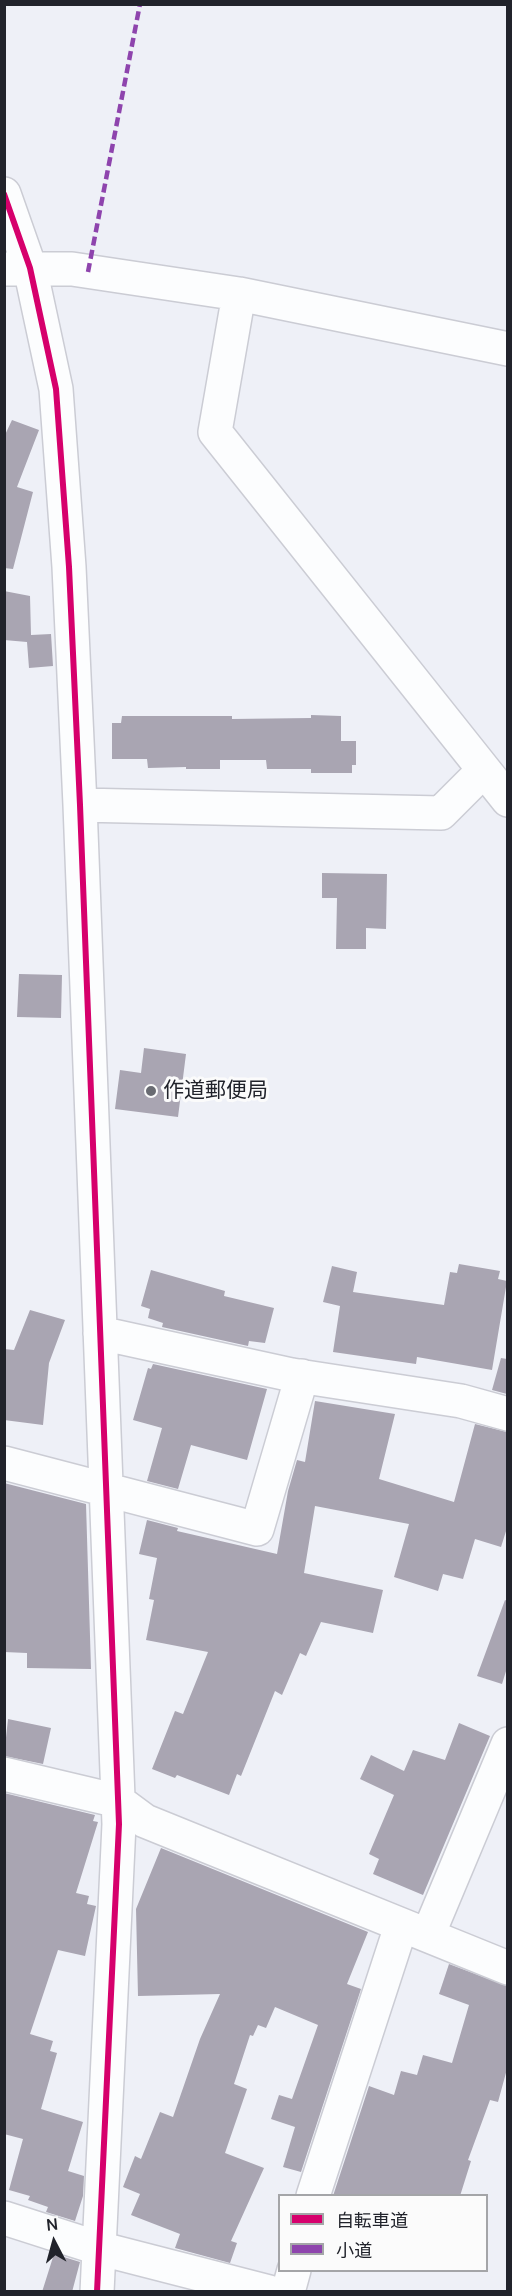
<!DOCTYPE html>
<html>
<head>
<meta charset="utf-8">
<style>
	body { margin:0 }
	#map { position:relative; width:512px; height:2296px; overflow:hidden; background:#eef0f7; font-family:Manrope,"Noto Sans JP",sans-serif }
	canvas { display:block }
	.frame { position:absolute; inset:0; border:6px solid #21232b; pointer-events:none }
	.legend { position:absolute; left:278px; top:2194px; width:210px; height:78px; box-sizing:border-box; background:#fbfbfb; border:2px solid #a4a5a8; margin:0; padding:8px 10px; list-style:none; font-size:18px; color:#21232b }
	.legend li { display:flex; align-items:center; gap:12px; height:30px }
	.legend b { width:30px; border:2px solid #a4a5a8 }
	.north { position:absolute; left:24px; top:2212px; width:60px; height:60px; -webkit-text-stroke:4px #fbfbfb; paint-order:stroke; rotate:354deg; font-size:16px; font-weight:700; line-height:24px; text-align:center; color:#21232b }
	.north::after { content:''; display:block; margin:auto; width:21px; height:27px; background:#21232b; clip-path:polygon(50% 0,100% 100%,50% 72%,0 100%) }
</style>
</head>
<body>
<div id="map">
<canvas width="512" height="2296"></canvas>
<div class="frame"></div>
<ul class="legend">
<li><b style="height:8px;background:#d6006c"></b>自転車道</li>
<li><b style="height:8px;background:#8e44ad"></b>小道</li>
</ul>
<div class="north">N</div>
</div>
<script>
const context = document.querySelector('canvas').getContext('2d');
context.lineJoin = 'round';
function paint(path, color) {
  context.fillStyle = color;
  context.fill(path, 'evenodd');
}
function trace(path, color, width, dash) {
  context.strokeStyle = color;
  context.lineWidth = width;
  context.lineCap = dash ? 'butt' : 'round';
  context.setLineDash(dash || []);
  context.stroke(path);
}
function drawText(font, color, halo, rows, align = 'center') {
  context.font = font + ' Manrope,"Noto Sans JP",sans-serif';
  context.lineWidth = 6;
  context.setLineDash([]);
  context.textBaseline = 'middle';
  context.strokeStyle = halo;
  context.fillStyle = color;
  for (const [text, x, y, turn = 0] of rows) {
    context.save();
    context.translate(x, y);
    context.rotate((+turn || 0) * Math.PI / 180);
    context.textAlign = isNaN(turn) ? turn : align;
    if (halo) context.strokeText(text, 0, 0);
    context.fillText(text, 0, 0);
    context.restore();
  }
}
paint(new Path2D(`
	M12 420 39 430 17 487 33 492 13 569 4 568V437Z
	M4 591 30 596 31 635 51 634 53 666 29 668 27 642 4 640Z
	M311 715 341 716V741H356V765H352V773H311V769H267L266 760H220V769H186V767L148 768 147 759H112V723H121L122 716H232V719L311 718Z
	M322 873 387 874 386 929 366 928V949H336L337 898H322Z
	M19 974 62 975 61 1018 17 1017Z
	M144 1048 186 1054 178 1117 115 1109 120 1070 141 1073Z
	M459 1264 500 1271 498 1279 507 1281 492 1370 417 1357 416 1364 333 1352 340 1306 323 1302 332 1266 357 1272 353 1292 444 1305 450 1272 457 1273Z
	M151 1270 225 1291 224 1296 274 1308 265 1343 249 1341 248 1346 162 1327 163 1323 148 1318 150 1309 141 1306Z
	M30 1310 65 1320 49 1363 43 1425 4 1420V1349L14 1350Z
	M501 1358 507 1359V1394L492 1390Z
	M153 1364 267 1389 247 1460 191 1445 178 1489 147 1481 162 1428 133 1420 148 1368 151 1369Z
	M315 1401 395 1414 379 1479 454 1502 475 1424 507 1432V1528L501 1547 475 1539 463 1579 443 1574 438 1591 394 1577 409 1524 315 1506 304 1573 383 1590 373 1633 321 1622 306 1656 300 1653 282 1695 275 1691 241 1776 237 1774 229 1795 177 1775 175 1778 152 1769 175 1711 183 1714 208 1652 146 1640 154 1600 149 1599 157 1558 139 1554 147 1520 178 1528 177 1531 277 1554 288 1491 297 1460 305 1462Z
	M4 1483 86 1504 91 1669 27 1668V1653L4 1652Z
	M505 1600 507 1601V1668L502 1684 477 1676Z
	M8 1719 51 1728 43 1764 4 1756Z
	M459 1723 490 1736 423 1895 373 1874 379 1859 369 1854 394 1795 360 1779 371 1755 404 1771 413 1750 445 1760Z
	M4 1793 95 1815 93 1821 98 1822 76 1893 89 1896 87 1904 96 1906 85 1956 58 1950 30 2034 53 2041 50 2051 57 2053 41 2109 83 2122 68 2171 84 2176 83 2196 75 2221 46 2212 48 2207 28 2200 30 2196 9 2190 23 2139 4 2134Z
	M161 1848 368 1932 347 1984 361 1989 301 2172 283 2167 295 2127 271 2119 279 2095 292 2099 318 2025 275 2007 266 2028 258 2025 253 2036 250 2035 234 2084 247 2089 225 2153 264 2168 231 2241 237 2243 230 2263 175 2248 180 2234 131 2215 140 2194 123 2187 135 2156 141 2159 160 2112 173 2117 200 2039 220 1994 138 1996 136 1909Z
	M449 1964 507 1986V2069L498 2102 490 2100 468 2160 471 2161 460 2196H333L369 2086 394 2095 401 2071 417 2075 423 2055 452 2063 469 2005 439 1994Z
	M54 2254 80 2262 72 2292H42Z`), '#a9a5b2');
const minor = new Path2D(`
	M4 194 30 268 56 389 69 567 80 805 119 1824 97 2292
	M4 269H72L239 294 508 349
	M239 294 215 432 508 800
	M80 805 441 813 484 770
	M100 1333 292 1375 461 1401 508 1414
	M4 1463 257 1529 302 1376
	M4 1774 118 1801 145 1821 508 1968
	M428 1935 508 1744
	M313 2196 401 1926
	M4 2218 98 2248 269 2292
	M288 2292 294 2270`);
trace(minor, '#cbccd4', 36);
trace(minor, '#fcfdfe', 33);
trace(new Path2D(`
	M88 272 140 4`), '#8e44ad', 4.5, [9, 4.5]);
trace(new Path2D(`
	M4 194 30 268 56 389 69 567 80 805 119 1824 97 2292`), '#d6006c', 6);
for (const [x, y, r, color] of [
	[151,1091,6,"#696b72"]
]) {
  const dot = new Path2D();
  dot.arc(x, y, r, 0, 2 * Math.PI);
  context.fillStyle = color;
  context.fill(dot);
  trace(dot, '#fbfbfb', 2);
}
drawText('21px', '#21232b', '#fbfbfb', [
	["作道郵便局",163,1091]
], 'left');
</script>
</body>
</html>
